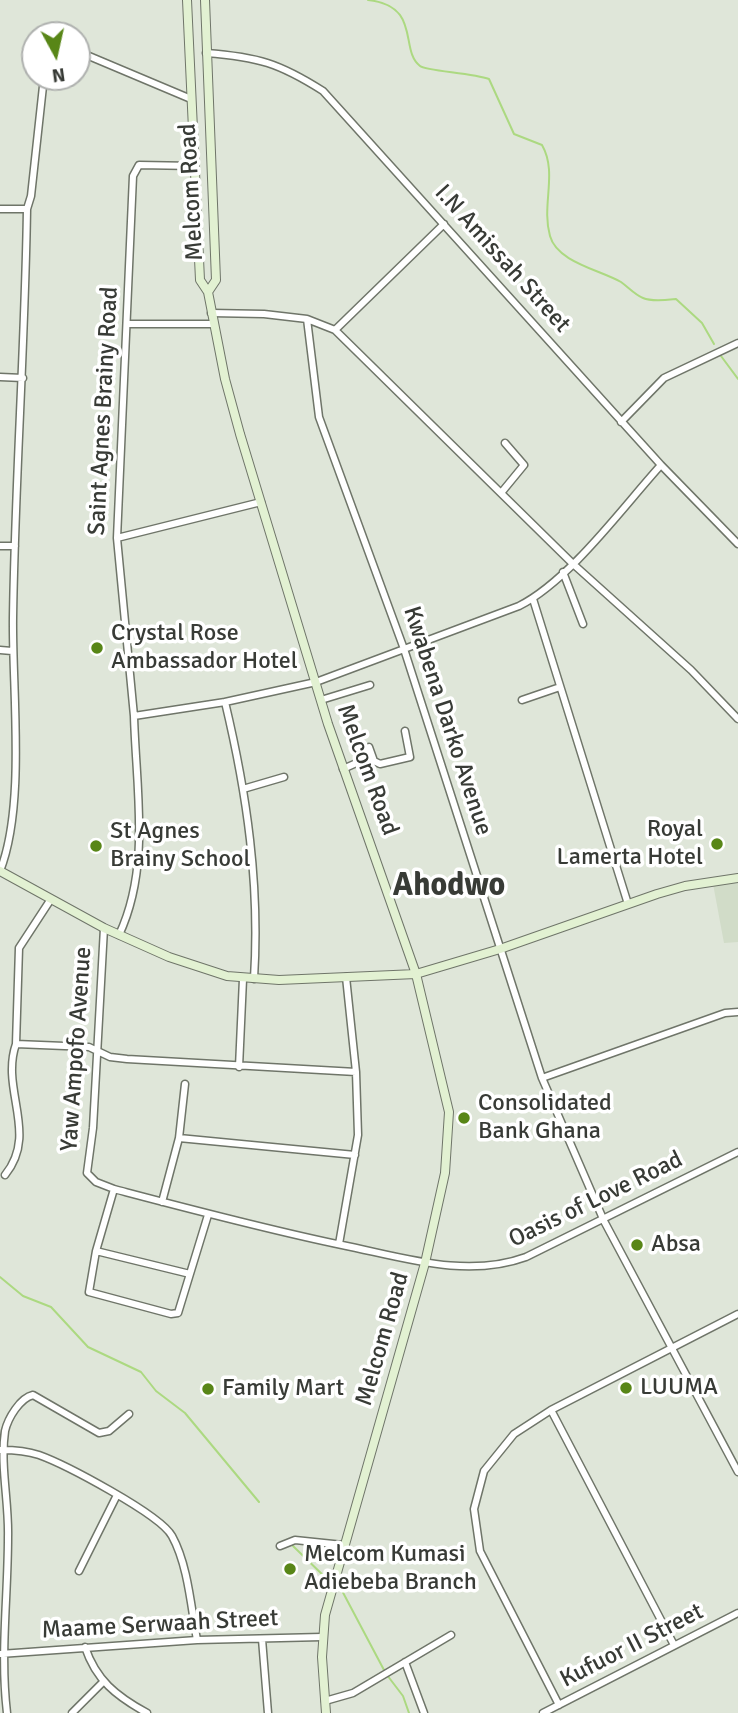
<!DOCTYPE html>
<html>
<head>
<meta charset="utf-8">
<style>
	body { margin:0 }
	#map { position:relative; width:738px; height:1713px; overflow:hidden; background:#dfe6d9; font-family:Signika,sans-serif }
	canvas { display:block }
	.north { position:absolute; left:21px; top:21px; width:70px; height:70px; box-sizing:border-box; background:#fff; border:2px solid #afb1af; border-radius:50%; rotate:172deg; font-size:19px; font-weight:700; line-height:28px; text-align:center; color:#383b36 }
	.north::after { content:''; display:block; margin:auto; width:24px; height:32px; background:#588617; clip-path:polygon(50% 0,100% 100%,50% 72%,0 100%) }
</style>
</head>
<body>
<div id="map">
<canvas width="738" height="1713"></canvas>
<div class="north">N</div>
</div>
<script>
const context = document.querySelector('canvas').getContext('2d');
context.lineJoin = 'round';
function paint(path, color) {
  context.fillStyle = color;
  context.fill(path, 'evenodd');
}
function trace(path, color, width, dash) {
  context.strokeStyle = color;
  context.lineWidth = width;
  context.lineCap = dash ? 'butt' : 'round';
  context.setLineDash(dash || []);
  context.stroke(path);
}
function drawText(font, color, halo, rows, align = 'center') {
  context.font = font + ' Signika,sans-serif';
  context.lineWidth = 7;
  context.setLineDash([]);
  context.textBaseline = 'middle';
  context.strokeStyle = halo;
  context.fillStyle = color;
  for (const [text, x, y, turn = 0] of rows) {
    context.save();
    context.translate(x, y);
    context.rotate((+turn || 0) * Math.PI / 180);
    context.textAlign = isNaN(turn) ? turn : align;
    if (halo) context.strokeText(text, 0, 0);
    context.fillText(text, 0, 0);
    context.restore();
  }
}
paint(new Path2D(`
	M738 881V942L724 943 713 884Z`), '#d1dcc8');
trace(new Path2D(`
	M368 0C422 6 399 50 420 66 426 71 472 73 489 79L514 134 542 145C558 173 541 205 550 236 557 262 600 270 621 282 628 287 635 295 643 298 652 302 666 300 676 299L702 323 714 344
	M721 356 738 379
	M0 1277 23 1296 51 1307 88 1347 141 1372 156 1391 185 1413 259 1502
	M293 1546 328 1580
	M339 1585 384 1670
	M387 1675 403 1696 409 1713`), '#acd981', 2);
const street = new Path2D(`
	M77 51 191 99
	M206 53C258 57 279 63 323 91L661 465 738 544
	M0 209H27
	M211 313 264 314 307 319 319 417 404 649 542 1078 604 1221 738 1472
	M307 319 335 330 572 563 691 670 738 719
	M128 324H213
	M335 330 444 224
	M0 377 23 378
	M621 422 664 378 738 343
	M501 493 524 465 505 443
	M117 538 261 502
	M0 546H15
	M563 572 583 624
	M533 599 628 904
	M0 650 12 651
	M321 700 370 685
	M522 700 560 687
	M225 702C247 794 260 885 254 979
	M134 716 117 538 133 176 139 165 195 166
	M369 747 374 761 380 764 410 757 405 731
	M343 769 372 756
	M243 789 284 777
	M0 871C26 805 12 690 13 618 15 481 25 345 27 209L31 196 44 77
	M51 899 19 948 16 1044 89 1047 110 1057 127 1059 356 1072
	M104 928 93 1128 87 1173 96 1182 114 1189C190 1209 265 1229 342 1245 402 1257 466 1279 526 1257L738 1152
	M119 935C151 867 136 789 134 716L225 702 316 682 519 606C570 580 622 508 661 465
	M239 1067 243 979
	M542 1078 725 1013 738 1012
	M179 1138 185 1084
	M5 1175C39 1133 0 1090 16 1044
	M114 1189 96 1251 89 1292 171 1314 178 1313 208 1215
	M162 1202 179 1138 355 1155
	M339 1244 358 1135 356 1072 346 977
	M96 1251 190 1274
	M551 1410 674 1645
	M1 1450C14 1450 27 1451 39 1455 64 1464 160 1514 172 1536 188 1565 191 1607 197 1640
	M280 1546 295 1540 343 1545
	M79 1571 117 1495
	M262 1639 268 1713
	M85 1647C96 1680 116 1696 147 1713
	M0 1654 197 1640 322 1637
	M405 1662 424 1713
	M325 1701 353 1693 451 1635
	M559 1705 480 1551 474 1509 484 1471 514 1434 551 1410 738 1314
	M7 1713C0 1654 8 1597 8 1537 9 1502 0 1466 5 1431 8 1418 20 1398 33 1395L99 1433 109 1431 129 1414
	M72 1713 103 1682
	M543 1713 738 1613`);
const secondary = new Path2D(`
	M187 0 200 280 208 292
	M205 0 216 280 208 292 225 379 240 434 328 724 416 974 449 1112 445 1173 425 1263 325 1615 322 1657 326 1713
	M0 871 104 928 169 957 227 976 279 980 416 974 500 949 657 894 685 886 738 878`);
trace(street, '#6f7569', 9);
trace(secondary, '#6f7569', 10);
trace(street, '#fff', 6);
trace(secondary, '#e2f1d2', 8);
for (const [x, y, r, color] of [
	[97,648,7,"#588617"],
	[717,844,7,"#588617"],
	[96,846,7,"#588617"],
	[464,1118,7,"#588617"],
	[637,1245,7,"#588617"],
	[626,1388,7,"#588617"],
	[208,1389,7,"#588617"],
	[290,1569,7,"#588617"]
]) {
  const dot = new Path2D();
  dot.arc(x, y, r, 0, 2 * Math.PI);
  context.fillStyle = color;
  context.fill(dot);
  trace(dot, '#fff', 2.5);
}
drawText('24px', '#383b36', '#fff', [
	["Melcom Road",192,192,-93],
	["I.N Amissah Street",502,259,48],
	["Saint Agnes Brainy Road",104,411,-87],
	["Kwabena Darko Avenue",447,721,72],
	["Melcom Road",367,770,70],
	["Yaw Ampofo Avenue",77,1049,-86],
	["Oasis of Love Road",596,1200,-26],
	["Melcom Road",383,1339,-74],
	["Maame Serwaah Street",160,1625,-3],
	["Kufuor II Street",632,1646,-27]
]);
drawText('24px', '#383b36', '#fff', [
	["Crystal Rose",111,634],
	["Ambassador Hotel",111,662],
	["Royal",703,830,"right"],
	["Lamerta Hotel",703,858,"right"],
	["St Agnes",110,832],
	["Brainy School",110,860],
	["Consolidated",478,1104],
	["Bank Ghana",478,1132],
	["Absa",651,1245],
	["LUUMA",640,1388],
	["Family Mart",222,1389],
	["Melcom Kumasi",304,1555],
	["Adiebeba Branch",304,1583]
], 'left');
drawText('bold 32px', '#383b36', '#fff', [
	["Ahodwo",449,887]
]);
</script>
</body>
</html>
